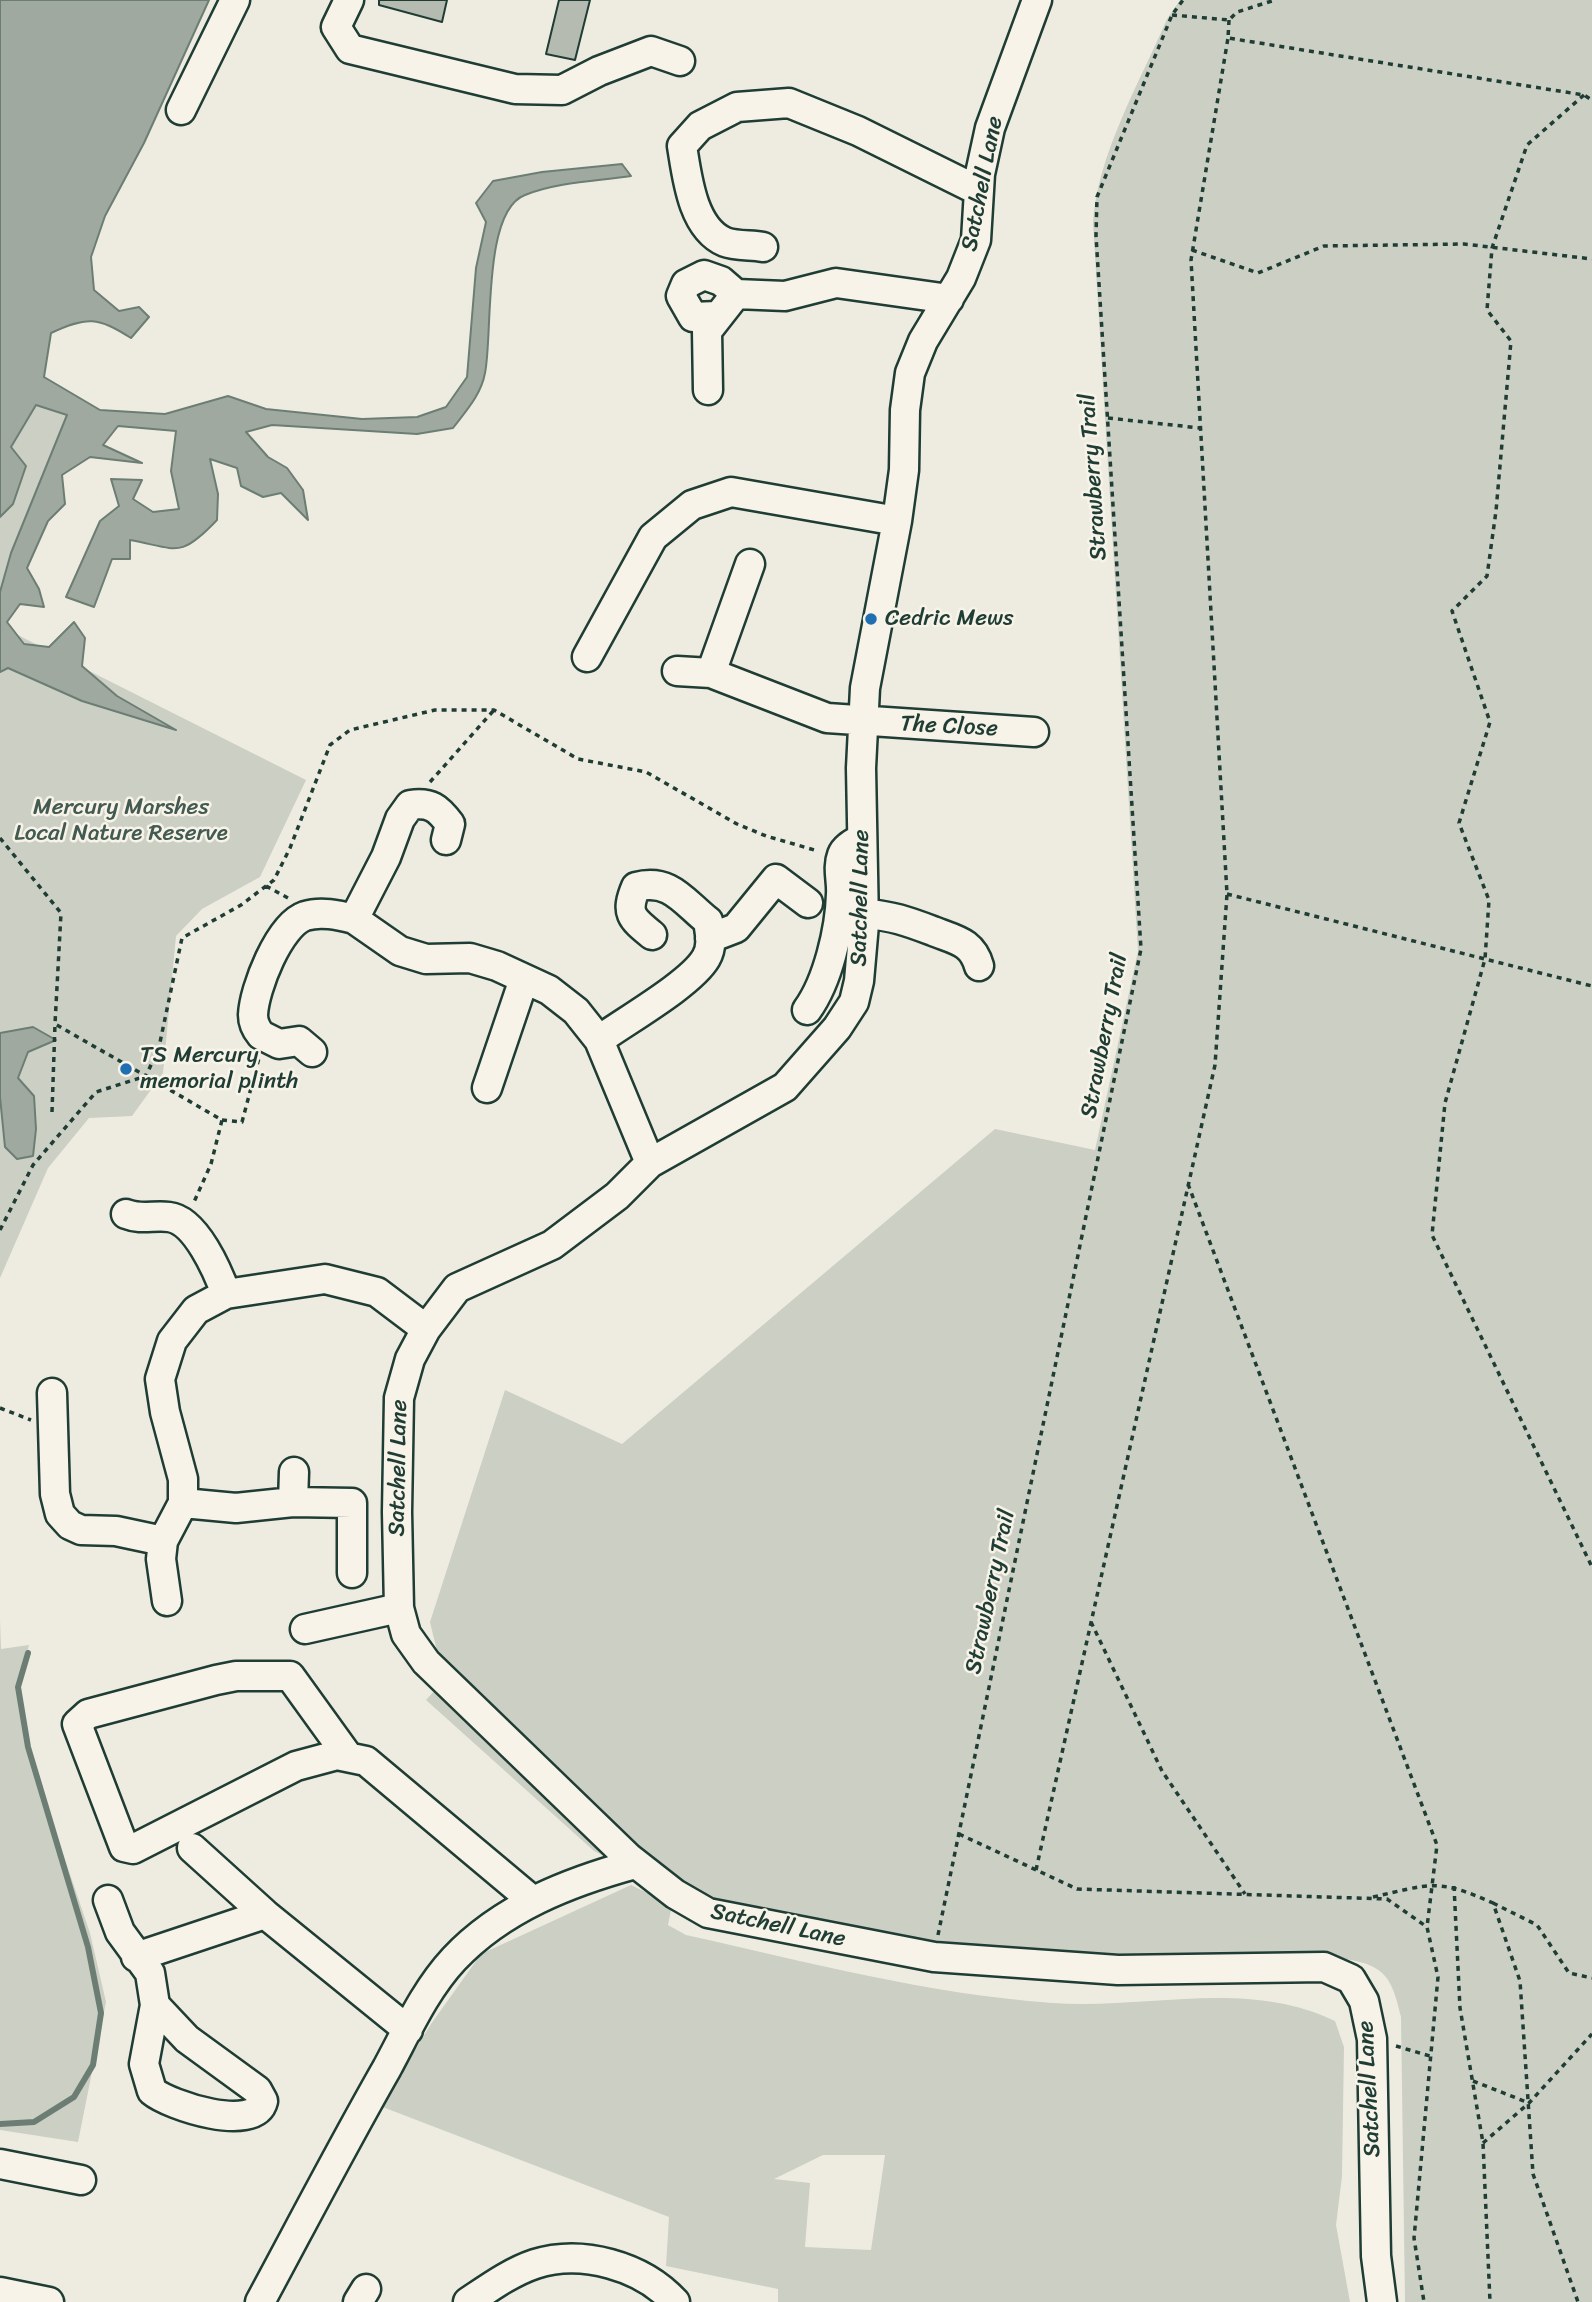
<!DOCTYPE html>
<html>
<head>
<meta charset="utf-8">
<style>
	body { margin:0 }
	canvas { display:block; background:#eeece1 }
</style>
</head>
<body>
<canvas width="1592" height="2302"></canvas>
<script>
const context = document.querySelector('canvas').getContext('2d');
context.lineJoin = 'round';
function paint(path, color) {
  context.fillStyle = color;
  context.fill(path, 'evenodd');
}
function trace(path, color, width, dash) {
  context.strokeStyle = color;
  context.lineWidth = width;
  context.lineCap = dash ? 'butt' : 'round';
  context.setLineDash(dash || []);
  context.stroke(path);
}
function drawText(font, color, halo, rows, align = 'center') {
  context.font = font + ' Sriracha,sans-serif';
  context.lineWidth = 5;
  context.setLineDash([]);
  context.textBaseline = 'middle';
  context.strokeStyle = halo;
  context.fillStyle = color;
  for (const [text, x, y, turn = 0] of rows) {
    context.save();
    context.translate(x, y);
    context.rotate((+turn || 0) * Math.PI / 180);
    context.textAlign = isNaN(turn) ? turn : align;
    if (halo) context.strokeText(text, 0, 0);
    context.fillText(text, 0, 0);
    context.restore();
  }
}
paint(new Path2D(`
	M1180 0H1592V2302H1405L1401 2017C1392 1979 1386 1965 1345 1959L1123 1964 929 1948 706 1902 629 1858 606 1857 594 1851 426 1700 444 1680 430 1622 505 1390 622 1444 995 1129 1095 1150 1138 951 1093 223C1097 155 1140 82 1167 19Z
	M36 405 67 415 11 553 0 592V517L13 503 11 447Z
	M0 626 306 780 260 877 202 909 176 936 163 1073 132 1116 89 1118 48 1168 0 1278Z
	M0 1619 1 1649 29 1645 18 1687 36 1774 90 1933 106 2002 78 2142 0 2130Z
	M631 1885 672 1905 668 1925 686 1935C807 1962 928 1994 1052 2003 1147 2010 1245 1978 1335 2021L1344 2047 1342 2176 1336 2225 1350 2302H778V2289L666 2266 669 2217 380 2106 431 2024 481 1954ZM823 2155H885L871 2250 805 2247 810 2183 774 2179Z`), '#cccfc4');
const water = new Path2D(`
	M0 0H209L144 143 105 216 91 257 94 290 119 311 139 307 149 317 131 338C98 317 87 316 51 333L44 377 100 410 165 414 228 396 266 409 362 419 417 417 446 407 467 377 476 268 486 222 476 203 493 181 542 172 622 164 631 176C597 181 557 182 525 195 482 211 493 336 485 373 481 395 466 411 453 428L417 434 272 425 246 432 268 457 287 468 303 490 308 520 281 493 263 497 241 486 237 468 210 459 218 494 217 520C180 559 178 549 130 540V559H112L94 607 66 597 100 521 119 506 111 479 142 480 133 499 153 512 179 509 171 471 176 431 118 426 103 445 142 463 90 457 62 475 65 504 48 521 27 568 39 589 44 607 20 604 7 622 24 644 49 647 74 622 85 638 82 666 117 696 176 730 82 701 8 668 0 672V592L11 553 67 415 36 405 11 447 26 466 13 504 0 517Z
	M33 1027 56 1040 28 1052 18 1078 34 1096 36 1129 33 1156 17 1159 5 1147 0 1097V1033Z`);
paint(water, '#9fa99f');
trace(water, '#6c7e74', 2);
trace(new Path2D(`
	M0 2124 34 2122 74 2097 93 2065 101 2013 88 1947 28 1747 18 1687 28 1653`), '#6c7e74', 6);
const building = new Path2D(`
	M379 0H447L442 22 379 5Z
	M559 0H590L575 60 546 54Z`);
paint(building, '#b5bbb0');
trace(building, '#1f3d34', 2);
const minor = new Path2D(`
	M349 0 336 27 350 49 515 89 562 90 599 71 651 51 680 61
	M1037 0 990 128 980 174 976 240 961 278 923 341 910 373 905 410 904 470 897 521 865 688 861 768 864 924 859 981 854 1002 837 1028 785 1087 650 1163 617 1196 552 1245 457 1288 426 1329 410 1359 399 1398 397 1512 399 1608 406 1634 426 1662 629 1858 675 1894 708 1913 934 1957 1118 1970 1324 1967 1351 1979 1364 2001 1372 2039 1376 2256 1382 2302
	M181 110 235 0
	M763 247C752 245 735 246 725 242 692 228 687 176 682 146L700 126 737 107 789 103 858 131 979 191
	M717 316 693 317 681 296 686 284 704 275 721 281 736 294
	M708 390 707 331 736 294 785 296 836 283 949 299
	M587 657 653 537 692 505 731 492 897 521
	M677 671 711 673 827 718 1034 732
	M711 673 750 564
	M446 840 450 824C438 808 431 802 410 805L400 819 386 857 354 919 400 951 426 959 470 958 497 966 549 990 576 1011 599 1040 650 1163
	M863 913C895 917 904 920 933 931 955 940 972 941 979 966
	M710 938 736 928 776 879 808 903
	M807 1010C828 981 840 929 841 894 842 881 837 868 842 855 845 847 854 843 862 838
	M599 1040C625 1021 691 984 706 958 713 946 710 934 708 921 683 901 670 878 636 887 625 913 631 918 652 935
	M312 1052 299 1041 279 1044 261 1035C256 1029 253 1023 253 1015 254 989 279 925 305 916 321 911 338 915 354 919
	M487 1088 524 979
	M126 1214C141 1220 154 1215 169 1217 196 1220 218 1272 226 1294
	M52 1393 55 1494 60 1514 70 1525 81 1530 116 1531 163 1541
	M293 1502 294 1472
	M183 1503 236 1508 293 1502 352 1503V1573
	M167 1601 161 1559 163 1541 183 1503V1479L165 1412 160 1379 172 1341 196 1310 226 1294 325 1279 377 1292 426 1329
	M305 1629 399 1608
	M347 1755 290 1676H236L216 1680 88 1714 77 1724 124 1847 133 1849 296 1766 337 1755 366 1761 533 1901
	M192 1848 265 1914 408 2030
	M108 1900 120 1932 150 1973 155 2005 187 2039 257 2090 263 2101C255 2133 170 2106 152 2091L144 2064 155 2005
	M136 1957 265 1914
	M0 2164 81 2180
	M0 2292 49 2302
	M260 2302C302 2224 343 2145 387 2068 407 2031 425 1990 454 1959 502 1908 569 1882 635 1864
	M358 2302 366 2289
	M468 2302C489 2288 511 2272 535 2264 582 2249 642 2266 675 2302`);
trace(minor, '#1f3d34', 33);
trace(new Path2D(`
	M1172 15 1229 20 1237 12 1275 0
	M1229 20 1228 38 1584 95 1592 100
	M1584 95 1527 145 1492 248 1487 310 1511 341 1496 511 1487 576 1452 611 1490 722 1459 823 1489 900 1485 959 1445 1103 1432 1235 1592 1567
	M1192 250 1258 273 1324 246 1464 244 1592 259
	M1108 418 1200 428
	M430 782 494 710
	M0 838 61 913 55 1024 146 1076 159 1047 182 938 241 905 274 880 290 848 330 745 350 730 435 710H494L578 759 646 772 737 824 766 836 818 851
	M266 886 288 898
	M1227 894 1592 986
	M52 1112 55 1024
	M222 1120 242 1122 259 1058
	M1188 1184 1437 1845 1427 1927
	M0 1230 33 1165 96 1092 146 1076 222 1120 211 1164 194 1202
	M0 1408 31 1420
	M1091 1622 1162 1771 1245 1894
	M959 1834 1077 1889 1387 1899 1427 1927 1438 1977 1414 2238 1424 2302
	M1036 1870 1215 1065 1227 894 1191 260 1228 38
	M1454 1886 1460 2008 1483 2143 1490 2302
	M1373 1897C1431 1884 1437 1878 1493 1903L1520 1981 1533 2174 1578 2302
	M1493 1903 1537 1925 1569 1973 1592 1978
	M938 1935 1141 949 1096 236 1097 197 1172 15 1183 0
	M1396 2046 1430 2056
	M1473 2081 1529 2103
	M1483 2143 1529 2103 1592 2034`), '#1f3d34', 3.5, [5, 5]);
trace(minor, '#f7f3e8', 28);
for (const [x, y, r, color] of [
	[871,619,7,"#1f6fb2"],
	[126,1069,7,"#1f6fb2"]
]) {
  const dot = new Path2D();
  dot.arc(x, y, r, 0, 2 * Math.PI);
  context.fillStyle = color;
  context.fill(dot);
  trace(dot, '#f7f3e8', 2.5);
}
drawText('23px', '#1f3d34', '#f7f3e8', [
	["Satchell Lane",983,184,-79],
	["Strawberry Trail",1094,477,-94],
	["The Close",949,727,3],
	["Satchell Lane",861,898,-89],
	["Strawberry Trail",1105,1036,-79],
	["Satchell Lane",399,1468,-89],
	["Strawberry Trail",991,1592,-78],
	["Satchell Lane",778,1926,12],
	["Satchell Lane",1370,2089,-93]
]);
drawText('23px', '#1f3d34', '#f7f3e8', [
	["Cedric Mews",885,619],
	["TS Mercury",140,1056],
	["memorial plinth",140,1082]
], 'left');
drawText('23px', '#425a51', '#f7f3e8', [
	["Mercury Marshes",121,808],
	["Local Nature Reserve",121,834]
]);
</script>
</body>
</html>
